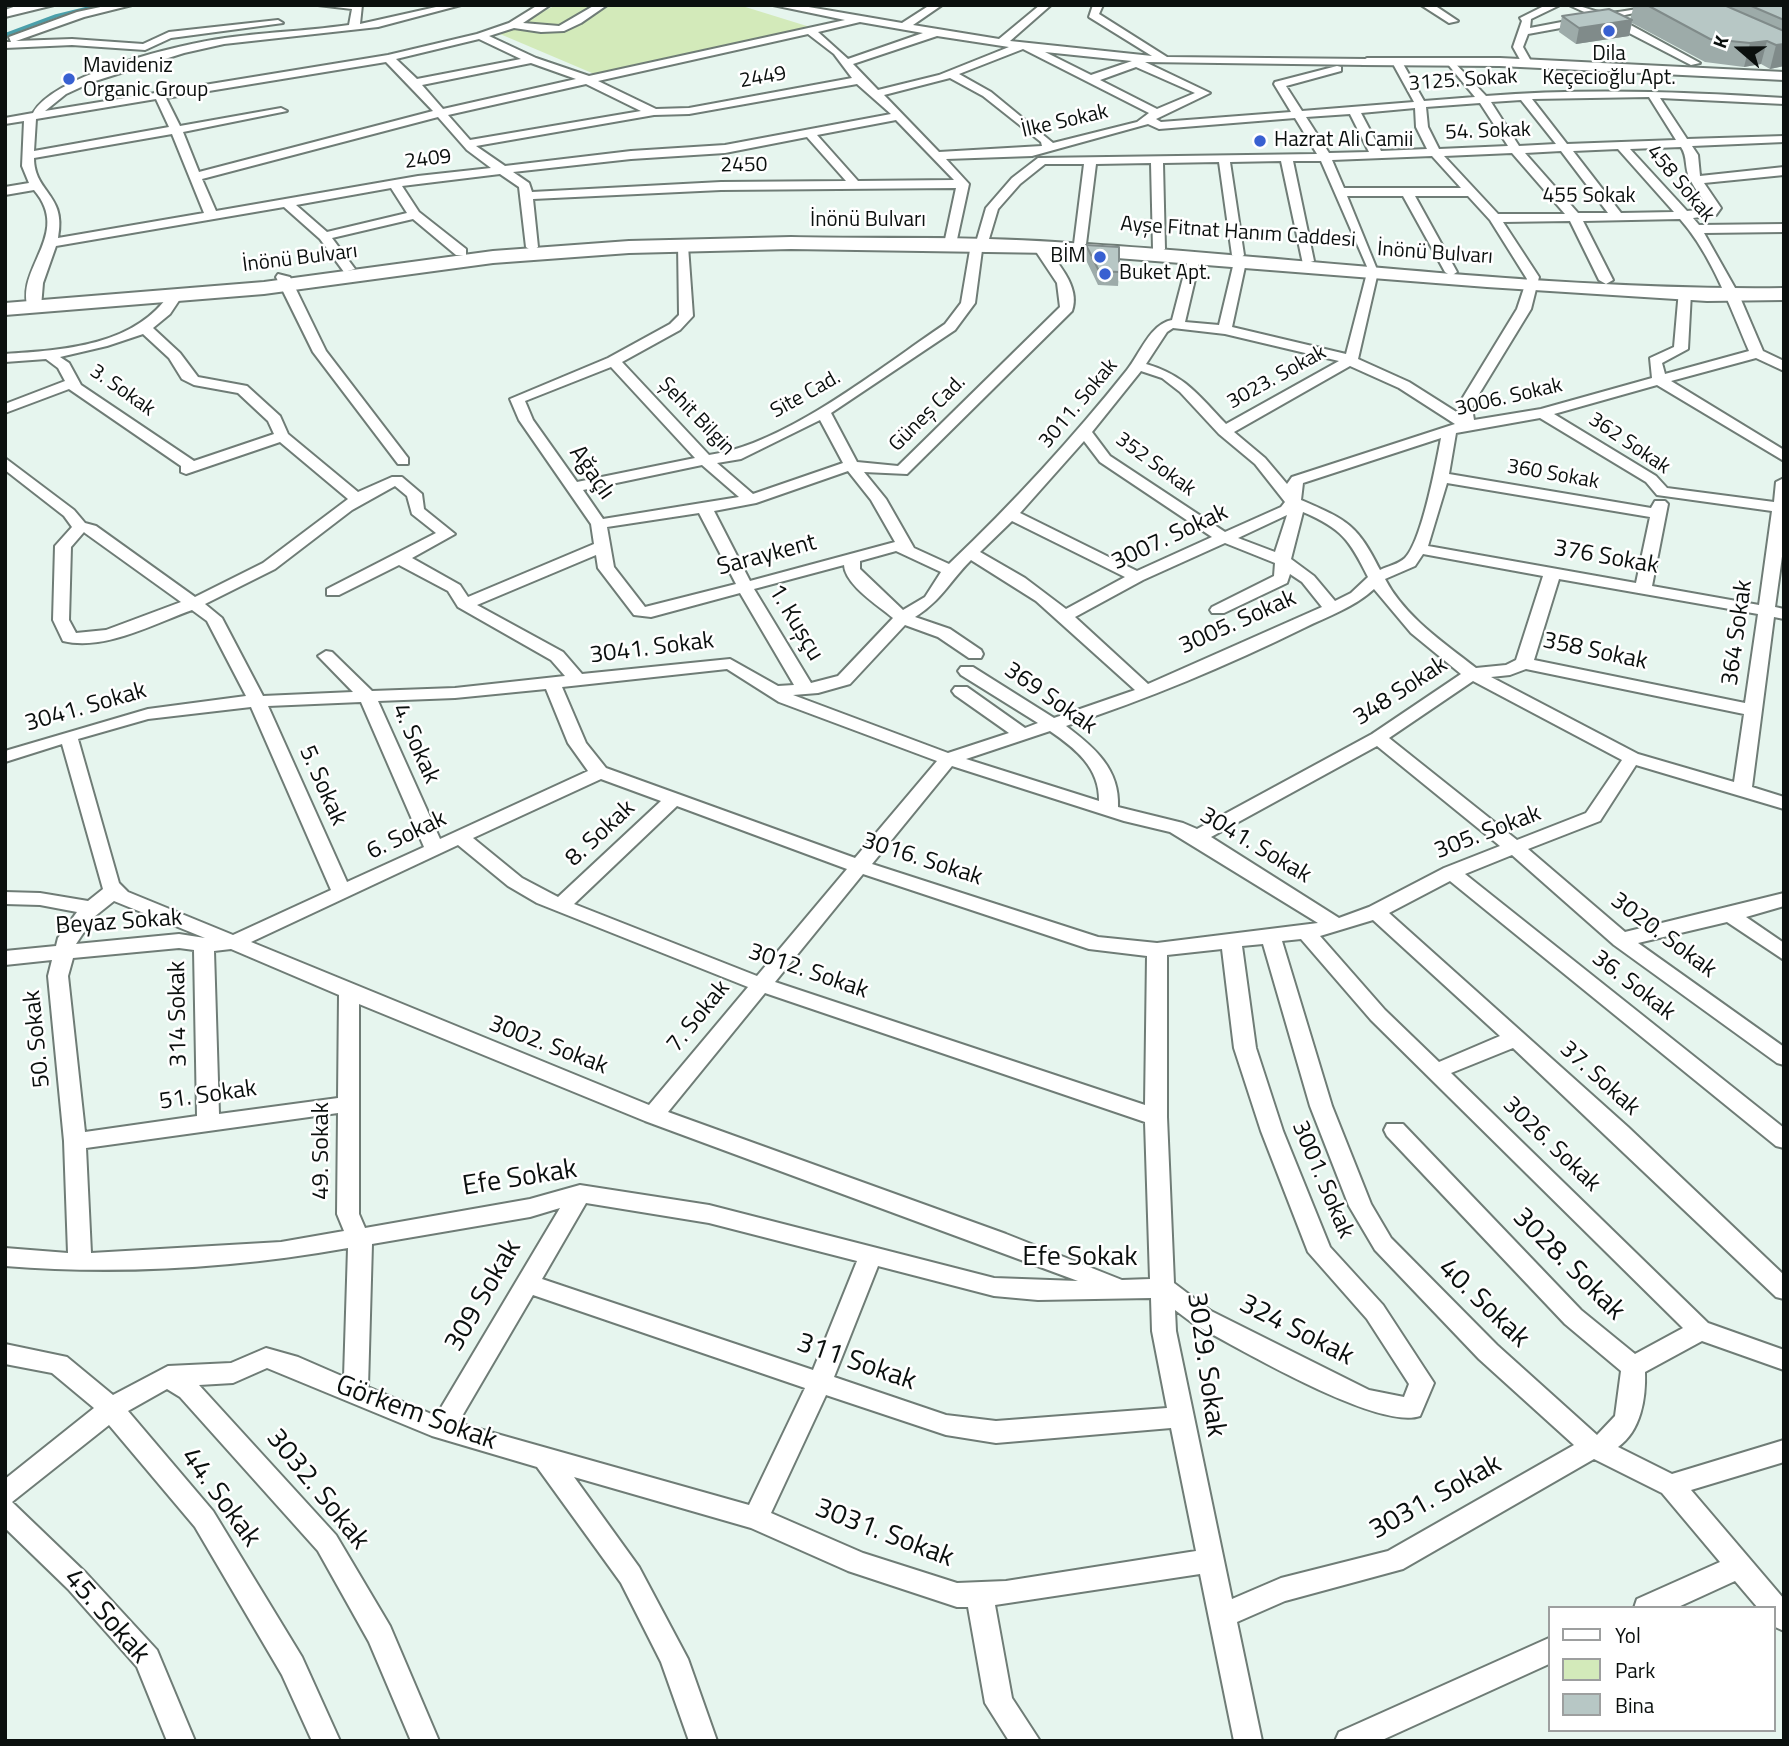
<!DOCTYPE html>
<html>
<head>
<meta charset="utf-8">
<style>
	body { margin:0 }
	#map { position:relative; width:1789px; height:1746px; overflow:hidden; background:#e6f5ee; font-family:"Titillium Web",sans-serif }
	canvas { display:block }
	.frame { position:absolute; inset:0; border:7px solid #0b100e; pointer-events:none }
	.legend { position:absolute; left:1548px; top:1606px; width:228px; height:126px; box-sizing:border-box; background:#fff; border:2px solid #9d9f9f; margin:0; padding:9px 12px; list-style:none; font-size:21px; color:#0b100e }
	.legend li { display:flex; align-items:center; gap:14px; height:35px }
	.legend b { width:35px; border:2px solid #9d9f9f }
	.north { position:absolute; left:1705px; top:14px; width:70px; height:70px; -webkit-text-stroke:5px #fff; paint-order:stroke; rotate:290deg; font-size:19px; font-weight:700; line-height:28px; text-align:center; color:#0b100e }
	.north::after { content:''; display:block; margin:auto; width:24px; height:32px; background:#0b100e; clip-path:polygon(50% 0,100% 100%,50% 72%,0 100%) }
</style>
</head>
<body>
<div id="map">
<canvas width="1789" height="1746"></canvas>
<div class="frame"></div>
<ul class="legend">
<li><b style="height:9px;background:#fff"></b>Yol</li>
<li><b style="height:19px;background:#d3eaba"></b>Park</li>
<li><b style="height:19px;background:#b7c7c5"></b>Bina</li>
</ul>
<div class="north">K</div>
</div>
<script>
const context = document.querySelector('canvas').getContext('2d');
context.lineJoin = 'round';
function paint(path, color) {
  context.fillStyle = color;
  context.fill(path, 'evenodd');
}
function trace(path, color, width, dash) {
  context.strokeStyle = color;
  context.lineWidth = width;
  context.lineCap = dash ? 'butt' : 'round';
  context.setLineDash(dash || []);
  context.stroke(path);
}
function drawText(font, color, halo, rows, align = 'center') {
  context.font = font + ' "Titillium Web",sans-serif';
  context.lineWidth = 5;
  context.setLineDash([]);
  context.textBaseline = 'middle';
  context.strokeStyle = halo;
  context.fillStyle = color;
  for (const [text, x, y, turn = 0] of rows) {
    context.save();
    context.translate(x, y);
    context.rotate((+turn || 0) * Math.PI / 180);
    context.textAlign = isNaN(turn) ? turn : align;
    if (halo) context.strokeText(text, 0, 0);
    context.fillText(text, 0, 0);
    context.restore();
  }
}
paint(new Path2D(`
	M556 5H739L810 27 599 76 500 34Z`), '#d3eaba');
trace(new Path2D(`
	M5 35 56 16 101 5`), '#4ba0ab', 3.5);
const minor = new Path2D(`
	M19 5H54L5 17V10Z
	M110 5H132L84 17 16 41 72 39 143 44 169 32 278 20 283 23 171 38 145 50 72 45 5 48V42H11L9 37 77 12Z
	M318 5H362L360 24 445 5H461L378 27 224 44 184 53 92 82 66 94 45 111 388 55 477 34 509 23 538 5H550L523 23 559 26 595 5H607L581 23 564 31 541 32 514 28 489 36 536 58 589 76 845 20 773 5H797L902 23 930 5H942L913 25 999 39 1040 5H1051L1010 41 1152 56 1089 17 1093 5H1103L1099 14 1167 57 1367 59 1372 62 1367 65 1145 62 1210 93 1156 119 1161 122 1291 112 1274 84 1275 82 1337 66 1341 67V71L1286 86 1302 111 1414 102 1392 62 1397 59 1402 62 1424 101 1475 97 1446 62 1451 59 1486 96C1586 88 1684 92 1784 98V104L1660 98 1687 139 1784 136V142L1692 146 1698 155 1700 176 1784 167V175L1704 183 1721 208 1716 215 1693 218 1699 225 1784 224V232L1704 233 1739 295 1763 351 1784 361V371L1756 358 1671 381 1784 450V461L1657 385 1554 414 1656 476 1667 488 1774 502 1776 482 1784 478V542L1775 607 1784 609V619L1774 617 1752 787 1784 797V809L1636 765 1600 821 1528 849 1625 932 1784 893V906L1746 917 1784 943V960L1727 922 1638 943 1784 1047V1065L1777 1063 1614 945 1512 855 1465 874 1784 1128V1148L1776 1146 1450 881 1389 913 1628 1127 1784 1275V1299L1776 1297 1513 1048 1451 1073 1708 1323 1784 1350V1370L1702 1341 1645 1372C1646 1398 1641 1431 1618 1447L1672 1474 1784 1440V1462L1691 1490 1784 1599V1631L1773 1626V1608H1758L1735 1581 1676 1608H1634L1637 1599 1720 1562 1662 1493 1594 1459 1403 1569 1285 1601 1237 1622 1262 1741H1234L1200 1574 995 1605 1012 1698 1040 1741H1009L985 1703 968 1607H957L848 1571 751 1528 574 1477 639 1567 688 1659 717 1741H689L661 1662 621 1583 537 1467 432 1436 267 1368 233 1383 199 1385 336 1535 390 1626 439 1741H411L369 1642 318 1551 180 1397 167 1389 128 1411 213 1511 302 1657 340 1741H312L282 1675 195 1527 109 1425 12 1502 86 1573 157 1650 195 1741H167L137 1667 68 1589 5 1528V1479L94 1408 52 1373 5 1364V1344L67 1357 113 1395 168 1366 231 1363 266 1348 298 1357 344 1377 348 1248C236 1268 119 1275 5 1266V1248L68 1253 64 1141 48 976 52 960 5 965V951L56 946 58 938 77 912 40 905 5 904V892L40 893 88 901 103 889 62 744 5 762V751L148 709 246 696 207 621 192 610C153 624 105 651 63 641L53 620 55 546 72 527 64 516 5 470V458L74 510 85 523 96 526 195 597 263 563 348 499 280 442 186 474 181 472V466L69 389 5 413V404L65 381 58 368 46 359 5 362V354C64 350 135 346 170 293H180L182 296 170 314 153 328 180 353 198 377 247 386 280 416 288 434 358 492 392 477H402L422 494 424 509 455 534 412 558 460 585 468 597 594 544 591 524 519 420 510 399 608 358 670 324 679 315 678 243 688 246 693 316 680 330 622 362 709 455C785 445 881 367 945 324L961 303 970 250 977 239 986 208 1012 178 1038 158 1317 154 1295 118 1159 129 1148 124 1032 156 946 159 969 184 956 244 950 248 944 244 956 188 721 190 533 199 538 247 532 251 526 247 519 187 500 174 402 186 419 212 466 249V255H456L413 219 332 238 355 269 344 272 320 239 284 207 56 246 43 283 41 307 29 310C13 269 73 235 34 190L5 195V187L29 183 22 166 24 121 5 124V118L33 113C55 74 181 44 225 38 267 32 308 31 349 25L352 9ZM860 22 923 33 848 59 818 32ZM808 34 834 54 852 78 689 108 656 109 598 81ZM937 36 1009 47 939 75 878 90 853 64ZM479 39 521 59 417 79 396 59ZM1023 49 1149 113 1137 122 1053 143 991 92 959 74ZM1045 52 1132 61 1091 75ZM386 62 433 111 199 172 183 132 287 111 281 108 180 126 166 98ZM531 63 576 79 443 109 422 85ZM1136 67 1195 93 1157 109 1100 80ZM950 78 983 96 1041 142 1042 146 939 152 884 95ZM586 84 641 111 470 140 448 115ZM857 84 891 114 725 145 631 151 505 166 476 146 654 115 689 114ZM1649 97 1676 140 1567 144 1532 99ZM156 99 169 127 34 151 36 119ZM1521 100 1556 144 1519 146 1491 102ZM1480 103 1508 146 1439 149 1428 127 1426 107ZM1415 108 1416 127 1427 149 1381 151 1361 113ZM1350 114 1369 152 1329 153 1306 117ZM438 117 467 150 491 168 418 176 216 211 202 179ZM896 120 954 180 858 181 817 135ZM172 134 204 213 58 238C67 194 34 193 34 158ZM807 137 846 181 721 182 532 192 529 183 513 172 631 159 725 153ZM1681 147C1688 157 1684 168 1690 179 1695 190 1704 199 1708 209L1687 211 1630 149ZM1618 149 1674 212 1621 213 1573 151ZM1561 151 1608 213H1578L1525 153ZM1512 153 1565 214H1498L1444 156ZM1432 156 1461 188H1344L1332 160ZM1281 161 1303 264 1314 261 1293 161H1321L1368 269 1346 354 1232 327 1246 262 1240 258 1244 255 1230 162ZM1219 162 1232 255 1238 259 1234 262 1219 325 1185 322 1200 258 1189 255 1172 320C1150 324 1140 354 1127 370 1072 439 1013 503 949 564L914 548 886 499 864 472 907 474 1072 311C1081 287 1057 262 1043 244H1035L1033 247 1057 283 1060 307 898 466 857 462 831 413 955 330 975 303 982 250 989 239 998 209 1020 184 1045 164H1084L1074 244 1080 248 1086 244 1096 164 1151 163 1153 249 1159 253 1165 249 1163 163ZM391 188 407 213 327 232 296 205ZM1347 196H1403L1445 272 1451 276 1457 272 1415 196H1468L1490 220 1527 279 1517 309 1462 399 1458 413 1409 382 1358 359 1378 272ZM1680 219C1712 255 1730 307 1749 351L1665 374 1662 363 1688 349 1691 293 1679 290 1674 347 1650 358 1652 378 1541 409 1474 420 1472 408 1476 399 1531 309 1539 277 1503 222 1570 221 1599 280 1606 284 1613 280 1583 221ZM1173 328 1225 334 1339 361 1226 424C1198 395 1186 376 1146 364L1167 332ZM143 334 169 358 182 379 194 385 238 393 268 421 274 434 194 461 81 385 69 363 60 357 107 346ZM1350 366 1399 388 1455 424 1292 477 1287 484 1265 458 1234 432ZM611 367 695 458 577 482 533 420 525 401ZM1141 371 1162 378 1180 392 1219 434 1255 464 1285 502 1281 507 1225 532 1110 456 1092 432ZM1540 418 1646 482 1657 495 1772 511 1759 605 1652 586 1668 504 1665 501H1655L1651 508 1449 474 1456 433ZM820 420 843 463 753 494 717 463 741 459ZM1441 438C1436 464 1422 541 1405 558 1399 564 1388 566 1380 570 1357 524 1347 520 1301 500L1303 483ZM1084 441 1100 462 1212 537 1137 571 1020 513ZM702 465 739 497 603 519 583 490ZM848 471 871 500 895 542 750 581 714 511 756 503ZM1447 483 1650 517 1636 583 1428 546ZM395 486 407 496 412 514 436 533 327 589V595H339L399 565 448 591 458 607 551 660 565 676 455 688 372 691 332 652 326 651 318 656 353 692 263 696 222 618 205 604 275 569 352 510ZM1303 512C1342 529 1349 539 1368 577L1351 593 1335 601 1314 576 1291 559ZM699 513 736 584 645 607 614 567 607 527ZM1287 515 1275 552 1238 538ZM1012 521 1125 577 1066 609 1025 578 980 552ZM84 532 85 533 181 602 106 630 76 633 69 620 71 547ZM1225 543 1275 563 1274 576 1212 607 1210 610 1212 613H1224L1287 583 1290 574 1302 582 1322 607 1148 684 1075 617 1143 580ZM896 551 941 572 925 597 903 610 860 569V561ZM1423 554 1543 576 1516 660 1506 665 1476 668C1443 642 1405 617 1385 579L1415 566ZM596 555 598 568 634 615 651 617 740 593 794 685 778 686 730 659 582 674 563 652 477 605ZM971 560 1036 601 1135 690 1054 718 973 667H961L958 671 961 675 1038 723 1025 728 967 687H955L952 691 955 695 1009 733 948 753 793 695 818 693 850 684 905 625 938 637 969 658H981L983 654 981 650 950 629 915 617C941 601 950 581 971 560ZM844 565C845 585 879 606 893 618L838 676 811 683 754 589ZM1559 579 1758 614 1745 703 1534 660ZM1374 589 1411 633 1461 674 1372 734 1197 829 1183 823 1118 807C1120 769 1094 747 1066 726 1147 699 1227 666 1304 628 1328 616 1355 607 1374 589ZM727 669 779 702 937 761 855 858 606 768 586 743 562 687ZM1526 669 1744 714 1734 782 1638 754 1491 677 1510 675ZM1473 681 1622 760 1586 813 1517 840 1389 738ZM546 689 568 743 588 771 440 839 378 701 455 698ZM361 702 424 847 347 882 268 706ZM251 707 331 890 233 935 128 892 119 883 78 739 148 719ZM1050 731C1075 748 1100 768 1099 801L966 759ZM1377 746 1500 846 1444 868 1369 907 1339 918 1211 837ZM952 766 1124 821 1170 832 1318 923 1157 943 1098 937 872 864ZM601 779 661 801 558 897 522 878 473 838ZM677 806 847 869 757 976 574 904ZM458 845 508 886 537 903 748 987 649 1105 251 942ZM863 874 1089 949 1147 956 1145 1105 775 982ZM114 901 205 938 179 934 76 944 94 917ZM1373 920 1500 1036 1439 1062 1385 1010 1320 936ZM1301 939 1371 1020 1683 1328 1635 1354 1581 1310 1403 1124H1387L1384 1130 1387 1136 1565 1324 1621 1371 1615 1416 1597 1435 1497 1345 1391 1238 1371 1204 1332 1106 1282 941ZM1263 944 1310 1106 1349 1206 1375 1250 1479 1359 1574 1445 1388 1551 1281 1578 1232 1599 1176 1331 1175 1310 1195 1325C1237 1347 1378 1431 1420 1416L1434 1383 1383 1305 1330 1247 1283 1131 1256 1048 1242 946ZM179 948 194 950 197 1116 85 1132 68 976 73 958ZM231 949 339 995 338 1098 219 1114 214 951ZM1222 949 1234 1048 1261 1131 1308 1252 1367 1319 1409 1384 1404 1397 1369 1390 1211 1311 1174 1283 1167 1117V955ZM765 993 1145 1122 1150 1279 1122 1280 1006 1234 668 1112ZM359 1004 645 1121 1078 1281 994 1278 709 1205 580 1185 530 1199 365 1228 359 1214ZM338 1113 337 1214 344 1231 281 1242 91 1253 86 1148ZM586 1203 709 1223 857 1261 813 1370 542 1279ZM560 1208 436 1416 368 1387 372 1244 530 1217ZM878 1266 994 1296 1038 1300 1151 1298 1152 1331 1167 1408 996 1421 946 1415 834 1377ZM533 1295 805 1388 749 1505 458 1423ZM826 1395 946 1435 996 1443 1171 1428 1196 1551 1006 1581 957 1583 863 1553 771 1513Z
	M1421 5H1434L1458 21 1449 23Z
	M1546 5H1560L1531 19 1530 28 1593 16 1569 5C1583 5 1595 13 1608 13 1629 12 1649 5 1670 5L1616 17 1700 63 1691 65 1604 20 1528 34 1523 47 1532 63 1523 65 1513 47 1522 21 1520 18Z
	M278 274 290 277 326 351 408 458V464H398L313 352 276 277Z
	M1549 1638V1664L1380 1741H1335L1339 1732Z`);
const tertiary = new Path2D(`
	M1367 58H1500L1784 72V80L1500 66 1362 65 1360 62Z`);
const secondary = new Path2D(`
	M791 237C879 239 968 236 1055 242 1298 256 1541 291 1784 288V300L1707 301 1487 287 1053 253 791 249 629 253 493 263 264 294 5 315V303L264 282 493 251 629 241Z`);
trace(minor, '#6f7c76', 4);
trace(tertiary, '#6f7c76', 4);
trace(secondary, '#6f7c76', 4);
paint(minor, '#fff');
paint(tertiary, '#fff');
paint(secondary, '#fff');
paint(new Path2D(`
	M1634 5H1784V66L1770 69 1761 64 1744 67 1705 62 1632 23 1629 36 1576 44 1559 32 1562 16 1630 20Z
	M1086 245 1119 272 1118 286 1098 285 1085 258Z`), '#9daba9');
paint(new Path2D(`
	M1632 20 1629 36 1576 44 1579 28Z
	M1767 41 1761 64 1744 67 1750 43Z
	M1784 44V66L1770 69 1776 45Z`), '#808b8a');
const building = new Path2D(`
	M1647 5H1724L1784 31V44L1776 45 1767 41 1750 43 1710 39Z
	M1749 5H1784V20Z
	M1609 9 1632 20 1579 28 1562 16Z
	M1086 245 1119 247V272L1099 271Z`);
paint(building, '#b7c7c5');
trace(building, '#808b8a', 2);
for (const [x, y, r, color] of [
	[1609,31,7,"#3860d1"],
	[69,79,7,"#3860d1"],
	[1260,141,7,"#3860d1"],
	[1100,257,7,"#3860d1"],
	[1105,274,7,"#3860d1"]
]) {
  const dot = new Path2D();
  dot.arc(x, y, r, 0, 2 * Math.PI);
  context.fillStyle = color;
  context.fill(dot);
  trace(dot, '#fff', 2.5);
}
drawText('21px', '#0b100e', '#fff', [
	["Dila",1609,55,"center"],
	["Keçecioğlu Apt.",1609,79,"center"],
	["Mavideniz",83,67],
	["Organic Group",83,91],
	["Hazrat Ali Camii",1274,141],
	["BİM",1086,257,"right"],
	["Buket Apt.",1119,274]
], 'left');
drawText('21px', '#0b100e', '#fff', [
	["2449",763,78,-10],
	["3125. Sokak",1463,81,-4],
	["İlke Sokak",1065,122,-13],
	["54. Sokak",1488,132,-2],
	["2409",428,160,-7],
	["2450",744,166,-1],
	["458 Sokak",1680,184,50],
	["455 Sokak",1589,197],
	["İnönü Bulvarı",868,221],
	["Ayşe Fitnat Hanım Caddesi",1238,233,4],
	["İnönü Bulvarı",1435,254,4],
	["İnönü Bulvarı",300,259,-7],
	["3023. Sokak",1277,378,-29],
	["3. Sokak",122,391,35],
	["Site Cad.",806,395,-29],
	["3006. Sokak",1509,398,-13],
	["3011. Sokak",1079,404,-50],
	["Güneş Cad.",928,414,-45],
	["Şehit Bilgin",696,417,46],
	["362 Sokak",1629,444,34],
	["352 Sokak",1155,465,36],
	["360 Sokak",1553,475,10]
]);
drawText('24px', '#0b100e', '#fff', [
	["Ağaçlı",591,473,55],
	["3007. Sokak",1170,538,-25],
	["Saraykent",767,556,-15],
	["376 Sokak",1606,558,10],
	["1. Kuşçu",795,623,59],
	["3005. Sokak",1238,623,-24],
	["364 Sokak",1738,633,-82],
	["3041. Sokak",652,649,-7],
	["358 Sokak",1595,652,12],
	["348 Sokak",1401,692,-33],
	["369 Sokak",1050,699,35],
	["3041. Sokak",86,708,-16],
	["4. Sokak",415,744,66],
	["5. Sokak",322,786,66],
	["305. Sokak",1488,833,-21],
	["8. Sokak",601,834,-43],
	["6. Sokak",407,836,-25],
	["3041. Sokak",1255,846,31],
	["3016. Sokak",922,860,18],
	["Beyaz Sokak",119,923,-4],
	["3020. Sokak",1663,936,37],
	["3012. Sokak",808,972,19],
	["36. Sokak",1633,986,38],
	["314 Sokak",179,1014,-91],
	["7. Sokak",699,1017,-51],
	["50. Sokak",38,1039,-96],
	["3002. Sokak",548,1046,21],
	["37. Sokak",1599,1079,42],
	["51. Sokak",208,1096,-8],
	["3026. Sokak",1551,1145,44],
	["49. Sokak",322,1151,-90],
	["3001. Sokak",1322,1180,67]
]);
drawText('28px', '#0b100e', '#fff', [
	["Efe Sokak",520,1179,-9],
	["Efe Sokak",1080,1258],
	["3028. Sokak",1568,1265,45],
	["309 Sokak",484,1296,-60],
	["40. Sokak",1483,1304,44],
	["324 Sokak",1296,1331,27],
	["311 Sokak",856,1363,19],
	["3029. Sokak",1205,1365,82],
	["Görkem Sokak",416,1414,20],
	["3032. Sokak",317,1490,51],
	["44. Sokak",220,1498,54],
	["3031. Sokak",1436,1498,-29],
	["3031. Sokak",884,1534,21],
	["45. Sokak",106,1617,49]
]);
</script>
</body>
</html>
